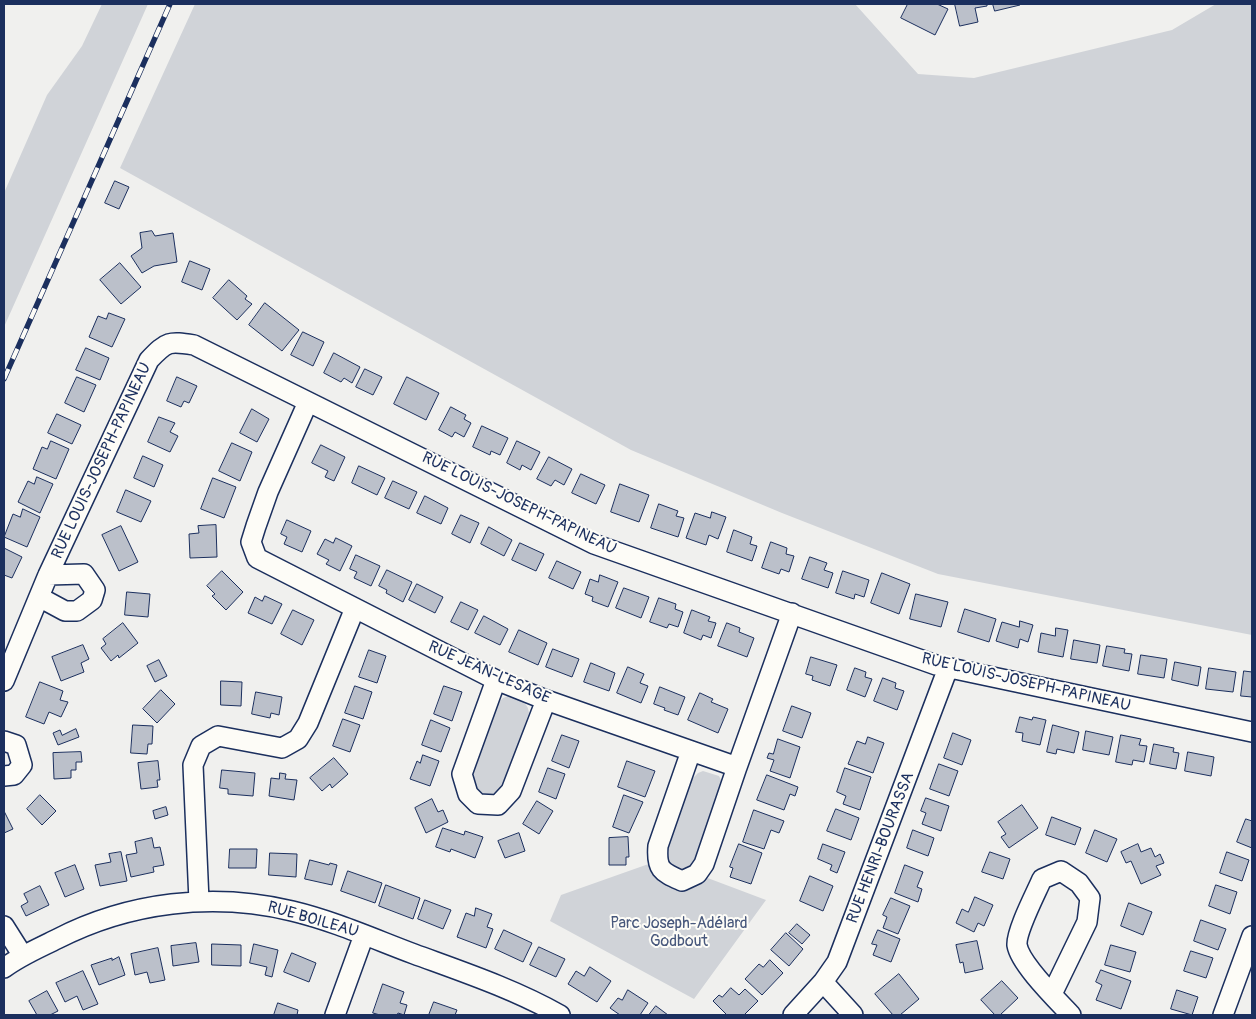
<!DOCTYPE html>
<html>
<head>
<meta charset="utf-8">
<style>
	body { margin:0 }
	#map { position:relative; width:1256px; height:1019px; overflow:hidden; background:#f0f0ee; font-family:Pangolin,sans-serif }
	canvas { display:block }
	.frame { position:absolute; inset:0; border:5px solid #1b2f5e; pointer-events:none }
</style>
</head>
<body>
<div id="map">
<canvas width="1256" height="1019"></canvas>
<div class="frame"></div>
</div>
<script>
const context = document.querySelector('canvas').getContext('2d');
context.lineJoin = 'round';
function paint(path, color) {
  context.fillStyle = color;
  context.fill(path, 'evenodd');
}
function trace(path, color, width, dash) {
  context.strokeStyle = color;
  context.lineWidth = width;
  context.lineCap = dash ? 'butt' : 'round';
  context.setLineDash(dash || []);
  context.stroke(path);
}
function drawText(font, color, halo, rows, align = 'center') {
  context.font = font + ' Pangolin,sans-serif';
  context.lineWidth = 4;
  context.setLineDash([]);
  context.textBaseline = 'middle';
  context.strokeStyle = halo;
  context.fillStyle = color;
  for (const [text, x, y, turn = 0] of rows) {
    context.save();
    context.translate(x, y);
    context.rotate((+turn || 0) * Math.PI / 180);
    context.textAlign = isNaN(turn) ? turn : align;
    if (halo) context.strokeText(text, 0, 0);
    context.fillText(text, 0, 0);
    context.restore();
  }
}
paint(new Path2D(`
	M102 4H148L4 327V193L47 95 82 46Z
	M195 4H855L918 74 974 78 1172 30 1216 4H1252V635L938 574 782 513 631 450 120 168Z
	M508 696C518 700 528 701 529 713 523 728 506 790 493 795 486 798 480 795 474 792L470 780 497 704 503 698Z
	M703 771 719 776 723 784 698 861 688 870 679 871 669 867 666 855 692 779 698 773Z
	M657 861 665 874H697L766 900 694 999 550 921 561 895Z`), '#d0d3d8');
const building = new Path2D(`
	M908 4H937L948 9 935 35 901 18Z
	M955 4H987V6L975 8 978 22 960 26Z
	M993 4H1020V5L995 11Z
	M115 181 129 187 119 209 105 203Z
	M152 231 155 236 173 233 177 262 154 266 142 273 131 256 142 248 140 233Z
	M190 261 210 269 202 290 182 282Z
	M120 263 141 287 121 304 100 280Z
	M229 280 247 296 245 299 252 304 237 320 213 298Z
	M265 303 299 330 282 351 249 325Z
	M109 313 125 319 112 347 89 337 98 316 106 319Z
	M303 332 324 342 313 366 291 355Z
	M86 348 109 358 100 380 76 370Z
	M334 353 360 367 352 383 344 378 341 382 324 373Z
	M365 369 382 377 373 395 356 387Z
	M77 377 96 385 84 412 65 403Z
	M177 377 197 386 189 403 184 401 181 407 167 401Z
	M407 377 439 393 426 420 394 404Z
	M451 407 466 415 464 419 471 423 464 437 455 432 452 437 439 430Z
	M252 409 269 419 257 442 240 433Z
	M57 414 81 425 72 444 48 433Z
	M159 417 175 423 170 432 178 436 170 452 148 442Z
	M482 426 508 438 500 455 491 451 490 455 473 447Z
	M51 441 69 449 56 479 33 469 42 447 47 449Z
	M517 441 540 452 531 470 522 465 520 470 507 463Z
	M232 443 252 452 240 481 219 471Z
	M321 445 345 457 334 481 325 477 328 471 312 463Z
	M143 456 163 465 154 487 134 478Z
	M549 457 572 469 564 485 555 480 551 486 537 479Z
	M359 466 385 478 377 495 352 483Z
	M581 474 605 485 596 504 572 493Z
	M37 477 53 484 40 513 18 502 28 481 34 484Z
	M213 478 236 487 224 518 201 509Z
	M393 481 417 492 409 509 385 498Z
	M620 484 649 495 639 522 611 512Z
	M126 490 151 501 141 522 117 512Z
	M425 496 448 508 441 524 417 513Z
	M659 504 678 511 676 516 684 518 678 537 651 528Z
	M23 509 40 517 27 547 4 537 13 514 20 517Z
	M712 512 726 517 718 539 709 535 706 545 686 538 695 513 710 518Z
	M461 515 479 523 470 543 452 534Z
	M287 520 311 531 302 552 284 544 287 537 281 534Z
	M216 525 217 557 190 558 189 534 199 533 198 526Z
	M121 526 138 562 119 571 102 535Z
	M489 527 512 540 504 556 481 544Z
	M734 530 752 537 750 544 757 546 752 561 727 552Z
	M336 538 352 546 340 571 326 564 329 560 317 554 325 539 333 543Z
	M771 542 787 548 786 554 794 556 789 572 781 569 779 574 762 568Z
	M520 543 544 554 536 571 512 560Z
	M4 548 22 557 12 578 4 575Z
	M356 555 380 566 371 586 354 578 357 572 350 569Z
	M810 557 827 563 824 570 833 573 828 588 802 579Z
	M557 561 581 572 573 589 549 578Z
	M387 570 412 582 403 602 386 593 387 590 379 586Z
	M222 571 243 592 226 610 212 596 215 594 207 586Z
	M843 571 869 580 864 597 855 594 854 599 836 593Z
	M882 573 910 584 899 614 871 603Z
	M600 575 618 582 608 607 592 601 593 597 585 594 590 579 598 582Z
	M417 584 443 597 435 613 409 600Z
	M624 588 649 597 641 618 616 608Z
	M127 592 150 594 148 617 125 615Z
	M916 594 948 602 941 627 910 619Z
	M265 596 282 604 272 624 248 613 255 597 262 601Z
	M659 598 676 604 675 609 683 612 678 627 669 624 667 628 650 622Z
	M461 602 478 610 468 630 451 622Z
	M965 609 996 619 989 642 958 632Z
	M293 610 314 620 302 645 281 634Z
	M692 610 710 617 708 621 716 623 711 638 703 635 701 640 684 633Z
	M484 616 508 629 500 645 475 633Z
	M1020 621 1033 625 1028 642 1020 639 1018 648 996 641 1002 622 1019 627Z
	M123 623 138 643 119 658 118 655 111 661 101 648 106 644 103 639Z
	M727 623 740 628 739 632 754 638 747 657 718 646Z
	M1056 628 1068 630 1063 657 1038 652 1041 633 1055 636Z
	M519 630 547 643 538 665 509 652Z
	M1074 640 1100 645 1097 663 1071 659Z
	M83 645 89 659 81 663 84 672 61 681 52 657Z
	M1107 646 1125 649 1124 653 1132 654 1129 671 1103 666Z
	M553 649 579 659 572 677 546 667Z
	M369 650 386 656 377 683 359 677Z
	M1141 655 1167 659 1164 678 1138 674Z
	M811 657 837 665 830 686 812 680 813 676 806 674Z
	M159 660 167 676 155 682 147 666Z
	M1175 662 1201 667 1198 686 1172 680Z
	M591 663 615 673 609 691 584 682Z
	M628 667 644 674 640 683 648 686 641 703 617 693Z
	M855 668 866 672 865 677 872 679 865 697 847 690Z
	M1209 668 1236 672 1233 692 1206 689Z
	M1244 671 1252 672V697L1241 696Z
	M883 678 896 683 895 688 904 691 897 710 874 701Z
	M221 681 242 682 241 706 221 705Z
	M40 682 63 691 60 700 68 702 61 717 49 712 44 724 26 717Z
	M355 686 372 692 363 719 345 713Z
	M444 686 462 692 452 721 434 714Z
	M660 687 685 697 678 715 664 710 665 708 654 704Z
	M161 690 175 704 157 723 143 709Z
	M256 692 282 697 279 715 271 713 270 718 252 714Z
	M700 693 713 699 711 702 728 709 718 733 688 720Z
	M792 706 811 713 802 738 783 731Z
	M1020 717 1032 720 1033 717 1046 720 1040 745 1022 741 1023 733 1016 732Z
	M343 719 360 725 350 752 333 746Z
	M431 720 450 728 441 752 422 745Z
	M133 725 153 726 152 744H148L147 754 131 753Z
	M1053 725 1079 732 1074 753 1057 749 1056 754 1047 752Z
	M76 729 79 737 58 745 53 733 60 730 62 735Z
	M1086 731 1113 737 1109 755 1083 750Z
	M953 733 971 740 962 765 944 758Z
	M562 735 579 741 569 768 552 761Z
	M1121 735 1141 739 1139 745 1147 746 1144 762 1133 760 1132 765 1116 762Z
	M868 737 884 743 873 773 848 764 857 741 865 744Z
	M778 739 800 747 790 778 770 771 774 760 767 758 769 753 773 754Z
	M1154 744 1174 748 1173 752 1179 753 1176 769 1150 764Z
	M81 752 82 762H76V770H71V778L54 779 53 753Z
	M1188 752 1214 757 1211 776 1185 771Z
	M423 755 439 761 430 786 410 779 417 761 420 763Z
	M334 758 348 774 332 788 330 784 322 791 310 778Z
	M158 761 160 780H157L158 787 141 789 138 763Z
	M627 761 655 771 645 797 618 787Z
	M939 764 958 771 949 796 930 789Z
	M548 768 565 774 556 799 539 792Z
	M845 768 871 777 860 810 843 804 846 796 837 792Z
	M222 770 255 773 253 796 228 794V789L220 788Z
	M280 773 286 774 285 779 297 780 294 800 269 796 271 778 279 779Z
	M767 775 798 787 795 796 790 794 784 810 757 800Z
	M40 795 56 811 42 825 27 809Z
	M624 795 643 802 629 833 613 827Z
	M926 798 949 806 941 831 922 824 926 813 921 811Z
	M432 799 438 812 443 810 448 822 426 833 415 808Z
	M537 801 553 811 539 834 523 824Z
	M1022 805 1038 828 1009 848 1001 837 1006 834 998 822Z
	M166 807 168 815 155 819 153 811Z
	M836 809 859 818 851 840 827 831Z
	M754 810 784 821 779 833 771 830 764 849 743 842Z
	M4 811 13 829 4 833Z
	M1052 817 1081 828 1075 845 1046 835Z
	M1246 819 1252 821V848L1237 842Z
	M443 828 464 835 465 831 483 837 475 858 451 849 450 852 436 847Z
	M913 830 934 838 928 856 907 848Z
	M1095 830 1117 839 1107 862 1086 853Z
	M519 833 525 851 505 858 498 841Z
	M628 837 629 857H626V865H609V838Z
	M152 838 154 848 160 847 164 865 153 867 154 872 131 877 126 855 137 853 135 842Z
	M739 844 762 853 751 884 730 877 733 868 730 867Z
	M823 844 845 852 837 873 830 870 832 865 818 859Z
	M1138 844 1141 852 1151 848 1155 857 1160 854 1164 863 1156 866 1161 875 1141 884 1131 861 1126 863 1121 852Z
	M230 849H257L256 868H229Z
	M121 852 127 881 100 886 95 865 111 862 109 854Z
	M990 852 1010 859 1003 879 982 872Z
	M1227 852 1249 860 1242 881 1220 873Z
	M270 853 297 854 296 877 269 875Z
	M310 860 329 865 330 863 337 865 332 885 305 879Z
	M75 865 84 889 65 897 55 873Z
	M905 865 923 872 917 887 922 889 918 902 895 893Z
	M348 871 382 883 375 903 341 891Z
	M810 876 833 886 823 911 800 901Z
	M386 885 420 898 413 919 379 906Z
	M1216 885 1237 892 1230 914 1209 906Z
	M40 886 49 905 26 916 21 906 28 902 24 894Z
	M975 897 993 905 984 926 978 923 974 932 956 923 962 909 968 912Z
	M891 898 910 906 898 934 883 928 887 917 883 915Z
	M425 900 451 910 443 929 418 919Z
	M1129 903 1152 912 1143 935 1121 926Z
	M476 908 492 914 487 927 493 929 486 948 457 937 466 913 474 916Z
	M1201 920 1226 929 1218 950 1194 941Z
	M797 924 810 935 802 944 789 933Z
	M504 930 532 943 523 962 495 949Z
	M878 930 900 939 891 962 873 955 877 945 872 944Z
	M786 933 803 949 789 966 771 950Z
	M977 941 983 969 965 973 963 962 960 963 956 945Z
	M196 943 199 962 173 966 171 946Z
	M212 944 241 945V966L212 965Z
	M254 944 278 950 272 977 265 975 267 967 250 963Z
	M1111 945 1136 952 1130 972 1105 965Z
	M539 947 565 959 556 977 530 965Z
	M158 948 165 980 150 983 147 972 135 975 131 954Z
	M1191 951 1213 958 1206 978 1184 971Z
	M292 953 316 963 309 982 284 972Z
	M119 957 125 975 99 985 91 965 112 958V960Z
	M770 960 783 973 762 995 745 979 759 964 763 967Z
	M590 967 611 981 597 1002 568 984 576 971 584 976Z
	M1101 970 1131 981 1121 1009 1096 1000 1102 985 1096 982Z
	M83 971 98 1004 83 1010 77 996 65 1002 56 983Z
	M899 974 919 999 900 1015H893L875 994Z
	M1002 981 1018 998 1000 1015H995L981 1000Z
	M383 984 404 992 400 1003 407 1005 404 1015 398 1013 397 1015H380L373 1013Z
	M731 988 739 995 745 989 758 1001 744 1015H727L713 1001 719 995 722 997Z
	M628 990 648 1003 640 1015H620L610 1008 618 998 622 1000Z
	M1177 990 1198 997 1192 1015 1171 1009Z
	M47 991 58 1011 50 1015H37L29 1001Z
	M434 1002 457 1010 455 1015H429Z
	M278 1003 298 1010 297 1015H274Z
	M656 1006 668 1015H649Z`);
paint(building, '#bbc0ca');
trace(building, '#1b2f5e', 1);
const minor = new Path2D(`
	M308 402 268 492 256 526 251 542 257 558 496 680 546 700 737 767 792 613
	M39 597 65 611H77L92 600 95 590 84 574 48 575
	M496 680 462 774 468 794 478 804 498 805 511 791 546 700
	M4 681 48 575 149 360C167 341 169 341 194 345L594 544 936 665 1252 732
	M4 741 16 745 22 765 14 775 4 776
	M691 751 658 846C656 870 662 872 682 881L697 874 704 864 737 767
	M199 901 193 765 201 746 218 736 282 748 298 739 308 723 355 608
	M4 926 23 956
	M4 968C20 956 39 948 57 939 129 902 213 892 292 911 334 921 374 939 414 954 463 972 514 989 560 1015
	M823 982 853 1015
	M1052 994 1087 922 1090 898 1079 883 1061 871 1042 879C1036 893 1016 931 1017 945 1020 964 1057 1000 1071 1015
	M335 1015 364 935
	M793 1015 823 982 837 962 948 668
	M1223 1015 1252 936`);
trace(minor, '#1b2f5e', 22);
trace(minor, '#fdfcf7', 19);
const rail = new Path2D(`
	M4 379 170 4`);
trace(rail, '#1b2f5e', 5.5);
trace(rail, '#fdfcf7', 4, [11]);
drawText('16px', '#1b2f5e', '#fdfcf7', [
	["RUE LOUIS-JOSEPH-PAPINEAU",102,461,-65],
	["RUE LOUIS-JOSEPH-PAPINEAU",519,504,26],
	["RUE JEAN-LESAGE",489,673,24],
	["RUE LOUIS-JOSEPH-PAPINEAU",1026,683,13],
	["RUE HENRI-BOURASSA",881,848,-69],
	["RUE BOILEAU",313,920,16]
]);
drawText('16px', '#48587c', '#fdfcf7', [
	["Parc Joseph-Adélard",679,924],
	["Godbout",679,942]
]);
</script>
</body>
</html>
